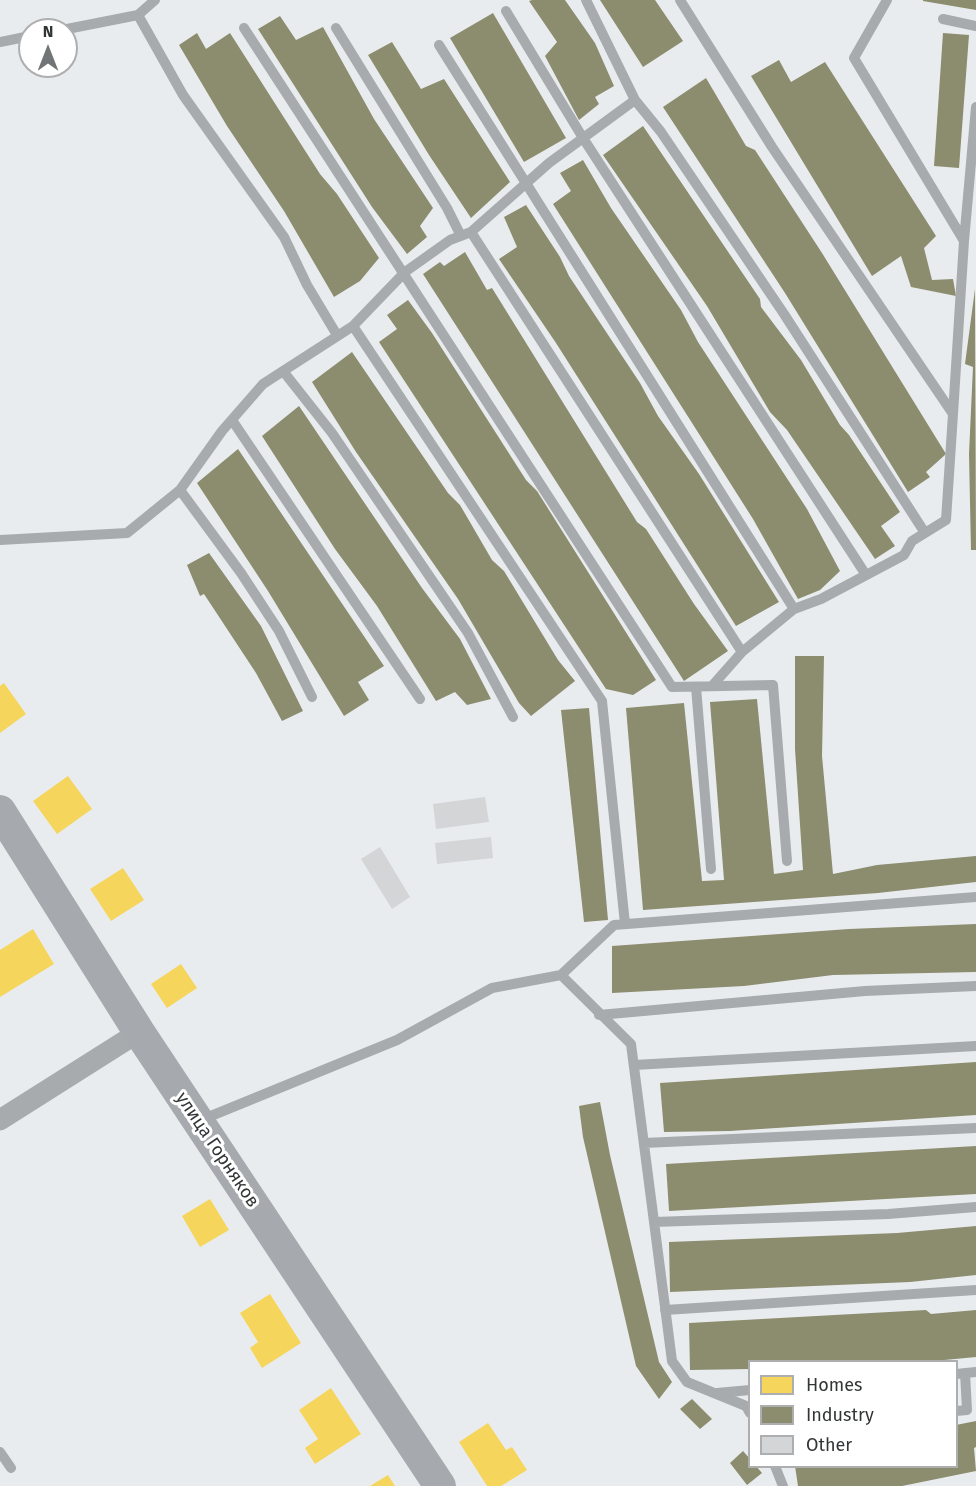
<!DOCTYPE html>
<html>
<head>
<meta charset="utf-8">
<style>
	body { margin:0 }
	#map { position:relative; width:976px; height:1486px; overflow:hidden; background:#e9ecee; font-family:"Fira Sans",sans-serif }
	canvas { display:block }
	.legend { position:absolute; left:748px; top:1360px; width:210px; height:108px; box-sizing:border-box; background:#fff; border:2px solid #adaeaf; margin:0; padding:8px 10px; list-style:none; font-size:18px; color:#323536 }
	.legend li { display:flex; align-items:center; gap:12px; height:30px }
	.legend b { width:30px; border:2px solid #adaeaf }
	.north { position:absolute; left:18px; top:18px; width:60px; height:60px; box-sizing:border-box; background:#fff; border:2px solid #adaeaf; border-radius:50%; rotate:0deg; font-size:16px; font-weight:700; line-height:24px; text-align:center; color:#323536 }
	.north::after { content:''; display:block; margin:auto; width:21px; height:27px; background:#727576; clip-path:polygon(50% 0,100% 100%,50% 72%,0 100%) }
</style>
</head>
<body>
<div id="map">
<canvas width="976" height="1486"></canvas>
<ul class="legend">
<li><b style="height:16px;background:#f6d55c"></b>Homes</li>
<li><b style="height:16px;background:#8c8c6e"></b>Industry</li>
<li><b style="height:16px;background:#d3d5d6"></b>Other</li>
</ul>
<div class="north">N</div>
</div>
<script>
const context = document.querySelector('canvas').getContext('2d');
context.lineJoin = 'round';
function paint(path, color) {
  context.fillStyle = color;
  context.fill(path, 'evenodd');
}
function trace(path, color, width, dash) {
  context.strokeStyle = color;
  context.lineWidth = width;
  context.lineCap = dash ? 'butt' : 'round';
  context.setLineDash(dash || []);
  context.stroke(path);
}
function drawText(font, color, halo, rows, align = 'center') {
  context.font = font + ' "Fira Sans",sans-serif';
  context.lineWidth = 6;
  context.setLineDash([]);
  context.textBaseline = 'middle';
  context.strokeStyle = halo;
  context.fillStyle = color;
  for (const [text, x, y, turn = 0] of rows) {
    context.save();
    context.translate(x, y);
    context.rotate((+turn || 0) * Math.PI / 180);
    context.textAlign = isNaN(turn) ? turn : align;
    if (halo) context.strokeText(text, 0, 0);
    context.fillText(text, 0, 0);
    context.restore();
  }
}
paint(new Path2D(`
	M4 683 26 714 0 733V686Z
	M68 776 92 809 57 834 33 801Z
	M123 868 144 900 111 921 90 889Z
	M33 929 54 964 0 997V950Z
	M181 964 197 988 167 1008 151 984Z
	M210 1199 229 1230 200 1247 182 1216Z
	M270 1294 301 1343 262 1368 250 1348 258 1342 240 1313Z
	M331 1388 361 1434 315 1464 305 1448 318 1439 299 1410Z
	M488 1423 506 1450 512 1447 527 1470 501 1486H487L459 1442Z
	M388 1475 395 1486H370Z`), '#f6d55c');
paint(new Path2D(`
	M532 0H565L595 43 614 86 595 97 599 104 579 120 545 56 557 42 529 1Z
	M600 0H655L683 41 643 67Z
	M923 0H976V10L923 1Z
	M493 13 566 138 524 162 450 38Z
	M280 16 296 40 323 27 374 119 433 208 420 226 427 237 407 254 372 207 258 29Z
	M197 33 206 49 230 33 320 174 337 194 379 258 360 281 334 297 284 211 227 126 179 45Z
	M943 33 969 35 959 168 934 166Z
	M392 42 421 89 444 79 510 182 471 218 429 155 368 55Z
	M779 60 791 82 825 62 936 236 924 248 932 280 953 279 956 296 911 287 901 256 872 276 751 76Z
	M706 78 746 146 755 150 822 253 946 454 926 472 930 477 908 492 785 293 663 107Z
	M643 126 760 299 761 307 801 360 840 425 849 435 900 512 881 526 895 546 875 559 787 430 770 412 707 306 603 155Z
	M583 160 611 208 681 310 698 342 807 509 840 571 820 590 798 599 753 519 553 204 571 191 560 173Z
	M526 205 560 257 569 276 640 383 658 416 699 474 779 602 736 626 556 343 499 259 517 247 504 217Z
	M465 252 487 290 492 288 637 522 646 529 694 604 728 651 684 681 423 274 440 262 444 266Z
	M975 289 976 550H971L969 454 973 367 965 364Z
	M408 300 432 333 526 480 537 491 656 680 633 695 606 689 379 342 397 329 387 315Z
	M352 352 448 493 460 505 492 560 504 571 558 660 575 681 531 716 519 703 458 599 356 452 312 382Z
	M299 406 422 588 460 639 491 699 467 705 455 692 436 701 377 606 335 549 262 436Z
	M238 449 384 666 358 682 369 700 344 716 268 591 197 483Z
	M209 553 261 626 303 711 282 721 256 673 204 594 200 596 187 565Z
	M795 656H824L822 756 833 874 877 865 976 856V882L878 893 643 910 626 708 684 703 702 881 724 880 710 702 757 699 774 874 803 870 795 749Z
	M589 708 608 920 584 922 561 710Z
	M976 924V972L833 975 744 986 612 993V946L849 929Z
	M976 1062V1115L730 1131 664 1132 660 1083Z
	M600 1102 610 1155 659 1362 672 1382 659 1399 636 1366 583 1137 579 1106Z
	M976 1146V1194L669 1211 666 1164Z
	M976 1226V1275L910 1282 670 1292 669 1242 897 1233Z
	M926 1310 931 1314 976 1310V1357L923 1362H750V1369L690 1370 689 1323Z
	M692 1399 712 1419 700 1429 680 1409Z
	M976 1421V1447L974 1448 976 1471 902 1486H798L795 1466H956V1425Z
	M743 1451 750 1459V1466H756L762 1473 747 1485 730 1463Z`), '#8c8c6e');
paint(new Path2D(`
	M485 797 489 822 436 829 433 804Z
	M491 837 493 858 437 864 435 843Z
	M380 847 410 897 392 909 361 859Z`), '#d3d5d6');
trace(new Path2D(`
	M586 0 635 100 549 163 471 232 450 240 405 272 353 326 602 701 625 924
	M680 0 772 147 953 414 946 520 912 541 904 555 821 599 794 609 742 652 712 686
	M887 0 854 58 964 241 953 414
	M506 11 583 138 866 575
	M138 15 183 95 284 237 307 285 337 335
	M943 19 976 26
	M244 28 672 687 773 685 787 861
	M336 28 447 208 461 236
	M62 30 138 15 155 0
	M0 42 30 36
	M439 45 794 609
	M635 100 661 132 784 314 925 533
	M471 232 742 652
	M964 241 976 107
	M283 371 332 433 468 633 513 717
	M232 420 420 699
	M180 490 241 573 279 631 312 697
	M0 540 127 533 180 490 222 431 263 384 353 326
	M696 687 711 869
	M561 975 631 1044 672 1361 687 1382 746 1406 750 1413
	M599 1015 865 991 976 986
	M634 1065 976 1046
	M201 1120 397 1040 492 988 561 975 614 925 976 897
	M644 1143 976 1128
	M654 1222 888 1214 976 1207
	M665 1310 976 1290
	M956 1374 976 1372
	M717 1393 750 1390
	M956 1411 967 1410 965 1373
	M0 1452 11 1468
	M775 1466 783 1486`), '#a7abae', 10);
trace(new Path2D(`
	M0 1120 139 1032`), '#a7abae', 21);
trace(new Path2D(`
	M0 811 139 1032 440 1486`), '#a6aaae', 32);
drawText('18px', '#323536', '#fff', [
	["улица Горняков",217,1150,56]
]);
</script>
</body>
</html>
